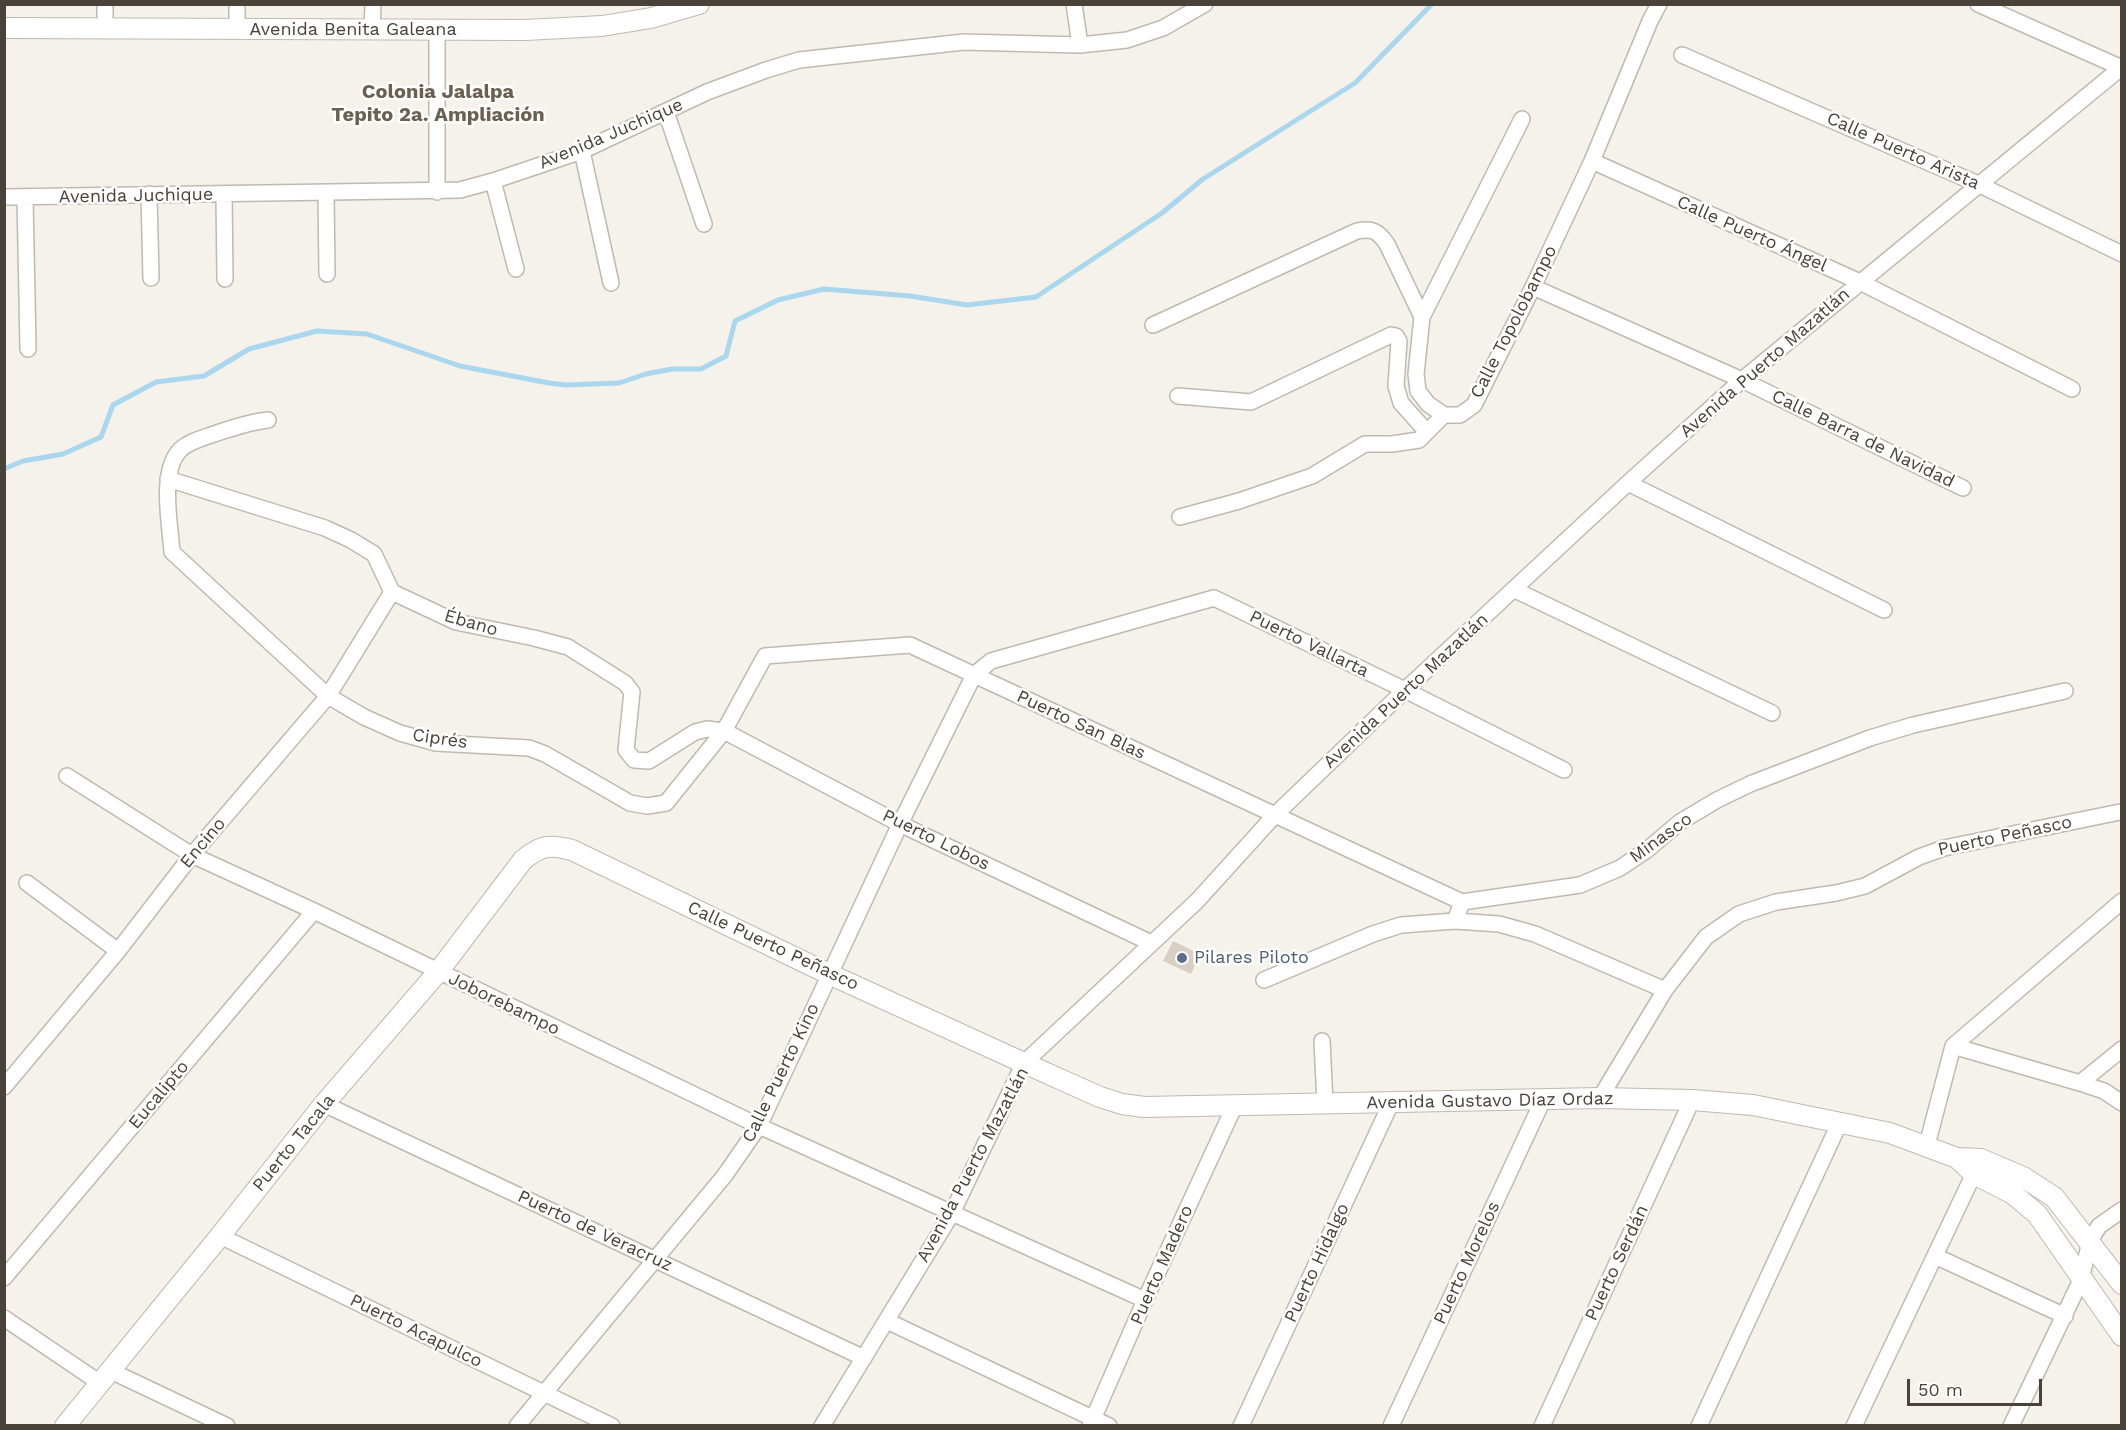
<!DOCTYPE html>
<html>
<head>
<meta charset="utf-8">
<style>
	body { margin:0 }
	#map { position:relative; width:2126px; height:1430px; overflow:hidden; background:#f5f1eb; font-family:"Work Sans",sans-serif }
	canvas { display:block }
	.frame { position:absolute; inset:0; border:6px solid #494239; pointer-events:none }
	.scale { position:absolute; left:1907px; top:1379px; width:135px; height:27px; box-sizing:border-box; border:3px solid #494239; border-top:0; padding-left:8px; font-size:18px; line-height:21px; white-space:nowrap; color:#494239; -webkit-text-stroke:4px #fff; paint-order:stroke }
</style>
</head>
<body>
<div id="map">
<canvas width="2126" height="1430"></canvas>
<div class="frame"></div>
<div class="scale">50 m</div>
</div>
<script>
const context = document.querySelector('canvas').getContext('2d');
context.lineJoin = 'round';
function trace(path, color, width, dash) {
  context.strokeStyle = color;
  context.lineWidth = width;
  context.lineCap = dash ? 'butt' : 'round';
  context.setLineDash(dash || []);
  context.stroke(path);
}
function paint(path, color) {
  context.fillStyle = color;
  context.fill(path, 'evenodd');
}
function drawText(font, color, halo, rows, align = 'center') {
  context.font = font + ' "Work Sans",sans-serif';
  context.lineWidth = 5;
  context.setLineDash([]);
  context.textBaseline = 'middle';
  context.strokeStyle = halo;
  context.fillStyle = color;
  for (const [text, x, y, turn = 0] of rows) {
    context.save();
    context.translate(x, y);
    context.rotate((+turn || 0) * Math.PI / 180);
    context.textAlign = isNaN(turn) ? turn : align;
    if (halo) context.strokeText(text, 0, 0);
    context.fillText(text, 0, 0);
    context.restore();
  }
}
trace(new Path2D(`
	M4 469 23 461 63 454 101 437 113 405 156 382 204 376 249 349 317 331 367 334 460 366 549 383 566 385 619 383 646 374 672 369H701L726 356 735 321 778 300 824 289 910 296 967 305 1036 297 1162 213 1203 179 1355 83 1432 4`), '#abd7ee', 5);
paint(new Path2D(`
	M1173 941 1200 954 1191 974 1163 961Z`), '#d9cfc4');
const minor = new Path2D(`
	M105 4V29
	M1074 4 1080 45
	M1978 4 2122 68
	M237 29V4
	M372 29 373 4
	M1682 55 1978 184 2122 254
	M666 112 704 224
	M1522 119 1422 317 1416 374 1418 391 1428 404 1444 415H1460L1474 405 1533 287 1592 161 1650 21 1659 4
	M582 151 611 283
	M1592 161 1860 282 2072 389
	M493 181 516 269
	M437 192V30
	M326 193 327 274
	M149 194 151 278
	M224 194 225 279
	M4 197 460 190 493 181 582 151 707 92 766 70 799 60 964 42 1080 45 1127 40 1163 28 1205 4
	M25 197 28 349
	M1533 287 1742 380 1963 488
	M1153 325 1357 231C1372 228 1378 231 1387 244L1422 317
	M1178 396 1251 402 1391 335 1396 336 1399 341 1396 386 1401 403 1427 432
	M268 420C249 422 232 428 214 434 203 438 190 441 181 449 159 470 170 524 172 552L328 696 364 717 400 733 436 743 529 748 545 754 630 803 647 806 666 803 724 731 765 656 910 645 1462 902
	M168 479 325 528 351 540 374 554 392 592 456 622 534 638 568 647 625 683 632 692 626 750 634 760 649 761 695 732 707 729 724 731 900 824 1151 943
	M1628 483 1884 610
	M1180 517 1239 501 1312 476 1365 444H1392L1419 440 1444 415
	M1515 590 1772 713
	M67 776 192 855 314 911 759 1126 1145 1300
	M27 883 118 951
	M1455 921 1499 924 1535 934 1665 990
	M1264 980 1373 934 1401 925 1455 921 1462 902 1580 885 1620 868 1647 850 1680 822 1717 800 1750 784 1870 738 1913 725 2065 691
	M1322 1041 1325 1103
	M1953 1046 2080 1083 2104 1091 2122 1103
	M2080 1083 2122 1049
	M4 1087 118 951 192 855 328 696 392 592
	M1600 1098 1665 990 1706 937 1739 914 1776 902 1836 893 1865 886 1919 857 1944 848 2120 812
	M324 1104 864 1358
	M1927 1145 1953 1046 2122 901
	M220 1236 612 1426
	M1935 1256 2065 1316
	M4 1278 314 911
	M4 1318 100 1383
	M887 1321 1109 1426
	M111 1371 227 1426
	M517 1426 725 1175 759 1126 900 824 974 675 991 661 1214 598 1405 690 1564 770
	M822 1426 952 1213 1024 1063 1197 901 1275 815 1405 690 1628 483 1742 380 2122 67
	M1090 1426 1145 1300 1235 1105
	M1241 1426 1392 1101
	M1391 1426 1543 1100
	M1542 1426 1692 1100
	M1699 1426 1840 1122
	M1854 1426 1978 1165
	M2011 1426 2081 1280 2090 1241 2099 1226 2122 1210`);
const tertiary = new Path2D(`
	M4 28 525 30 602 26 651 18 699 4
	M1957 1158 1974 1174 2013 1194 2037 1214 2122 1336
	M65 1426 220 1236 324 1104 438 972 523 860C541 845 550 844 572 850L829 974 1024 1063 1100 1097 1122 1104 1144 1107 1600 1098 1692 1100 1753 1105 1890 1133 1957 1158 1981 1159 2023 1177 2054 1197 2122 1284`);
trace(minor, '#c0b9ae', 18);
trace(tertiary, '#c0b9ae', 22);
trace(minor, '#fff', 15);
trace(tertiary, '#fff', 20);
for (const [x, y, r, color] of [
	[1182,958,6,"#5c6f8a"]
]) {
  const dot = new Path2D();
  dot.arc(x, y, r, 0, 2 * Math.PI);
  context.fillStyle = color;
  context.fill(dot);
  trace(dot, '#fff', 2);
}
drawText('18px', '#494239', '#fff', [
	["Avenida Benita Galeana",353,30],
	["Avenida Juchique",611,134,-23],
	["Calle Puerto Arista",1903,151,24],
	["Avenida Juchique",136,196,-1],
	["Calle Puerto Ángel",1752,234,24],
	["Calle Topolobampo",1514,322,-63],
	["Avenida Puerto Mazatlán",1765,363,-41],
	["Calle Barra de Navidad",1863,439,26],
	["Ébano",471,623,16],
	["Puerto Vallarta",1309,644,26],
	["Avenida Puerto Mazatlán",1406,691,-43],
	["Puerto San Blas",1081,725,25],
	["Ciprés",440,739,8],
	["Puerto Peñasco",2005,836,-12],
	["Minasco",1661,838,-36],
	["Puerto Lobos",936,840,26],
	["Encino",203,843,-50],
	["Calle Puerto Peñasco",773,946,25],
	["Joborebampo",504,1004,26],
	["Calle Puerto Kino",781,1073,-64],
	["Eucalipto",159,1095,-50],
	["Avenida Gustavo Díaz Ordaz",1490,1101,-1],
	["Puerto Tacala",294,1143,-51],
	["Avenida Puerto Mazatlán",973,1165,-62],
	["Puerto de Veracruz",595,1231,25],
	["Puerto Hidalgo",1317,1263,-65],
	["Puerto Morelos",1467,1263,-65],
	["Puerto Serdán",1617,1263,-65],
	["Puerto Madero",1162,1265,-66],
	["Puerto Acapulco",416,1331,26]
]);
drawText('18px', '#4e5e75', '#fff', [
	["Pilares Piloto",1194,958]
], 'left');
drawText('bold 20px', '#6b5f51', '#fff', [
	["Colonia Jalalpa",438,92],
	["Tepito 2a. Ampliación",438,115]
]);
</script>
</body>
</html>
